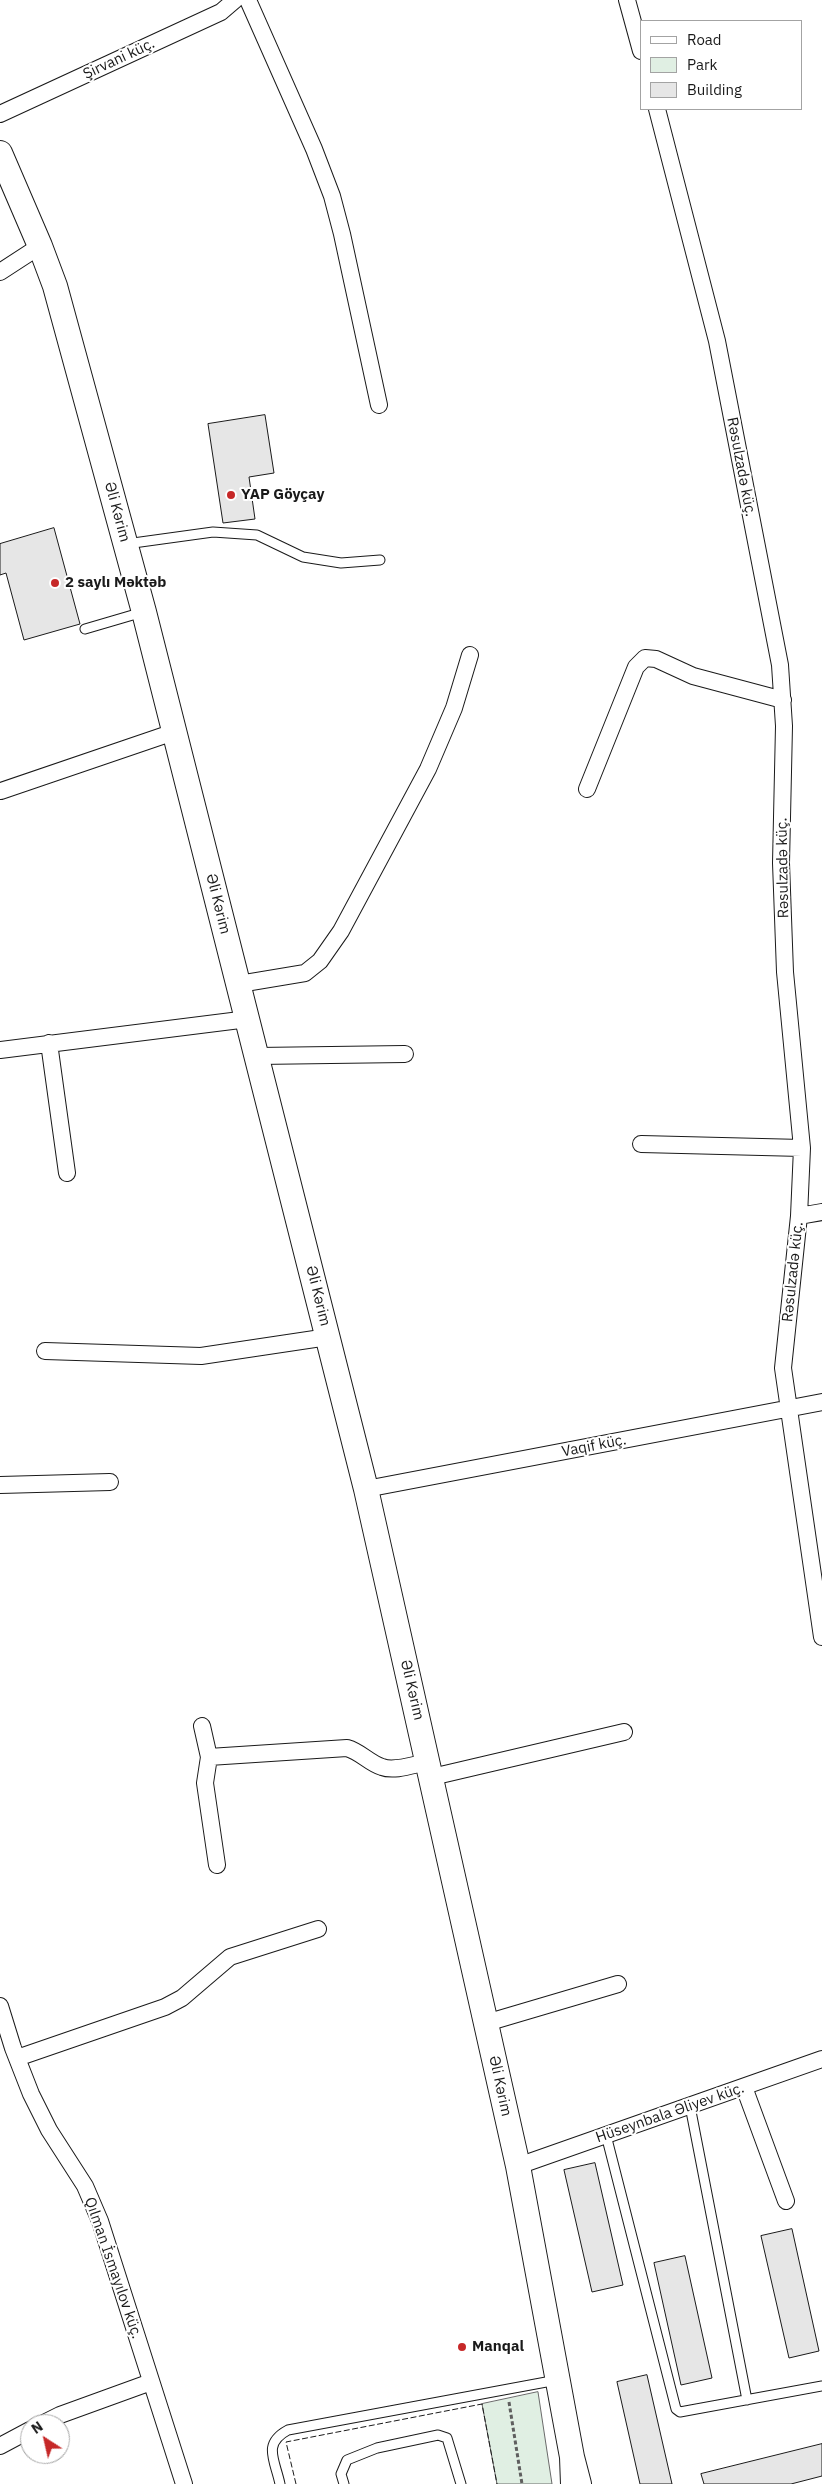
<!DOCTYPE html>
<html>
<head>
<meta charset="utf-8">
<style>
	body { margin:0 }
	#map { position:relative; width:822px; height:2484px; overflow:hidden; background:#fff; font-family:"IBM Plex Sans",sans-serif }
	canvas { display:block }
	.legend { position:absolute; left:640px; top:20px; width:162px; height:90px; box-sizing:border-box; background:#fff; border:1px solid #a3a3a3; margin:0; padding:6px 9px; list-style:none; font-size:15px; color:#1a1a1a }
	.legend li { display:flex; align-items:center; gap:10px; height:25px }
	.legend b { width:25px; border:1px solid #a3a3a3 }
	.north { position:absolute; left:20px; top:2414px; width:50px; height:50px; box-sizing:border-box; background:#fff; border:1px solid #a3a3a3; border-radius:50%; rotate:325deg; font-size:14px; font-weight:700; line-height:20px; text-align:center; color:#1a1a1a }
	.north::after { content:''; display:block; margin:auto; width:18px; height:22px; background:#c62828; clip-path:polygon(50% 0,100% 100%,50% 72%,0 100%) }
</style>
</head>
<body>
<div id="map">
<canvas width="822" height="2484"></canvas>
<ul class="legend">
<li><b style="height:6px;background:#fff"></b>Road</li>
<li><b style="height:14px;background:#e0efe3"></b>Park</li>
<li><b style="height:14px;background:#e6e6e6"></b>Building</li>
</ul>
<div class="north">N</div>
</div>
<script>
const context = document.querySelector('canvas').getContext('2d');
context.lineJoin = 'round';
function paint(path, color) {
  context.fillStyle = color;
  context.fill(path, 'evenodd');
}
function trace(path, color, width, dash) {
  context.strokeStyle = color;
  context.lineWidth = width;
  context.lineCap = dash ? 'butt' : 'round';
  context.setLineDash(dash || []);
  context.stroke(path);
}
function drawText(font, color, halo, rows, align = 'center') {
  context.font = font + ' "IBM Plex Sans",sans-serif';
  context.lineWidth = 4;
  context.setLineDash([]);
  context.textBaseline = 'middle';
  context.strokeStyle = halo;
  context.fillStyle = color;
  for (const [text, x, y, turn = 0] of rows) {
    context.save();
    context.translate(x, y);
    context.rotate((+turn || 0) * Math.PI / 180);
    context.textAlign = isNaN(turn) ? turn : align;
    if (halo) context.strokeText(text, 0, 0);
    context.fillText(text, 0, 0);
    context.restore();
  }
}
const green = new Path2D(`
	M538 2392 552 2484H497L482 2404Z`);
paint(green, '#e0efe3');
trace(green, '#6a6a6a', 1);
const building = new Path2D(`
	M265 415 274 473 249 477 255 519 223 523 208 424Z
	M54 528 80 624 24 640 6 573 0 575V544Z
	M595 2163 623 2285 592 2292 564 2170Z
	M792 2229 819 2351 789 2358 761 2236Z
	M685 2256 712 2378 681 2385 654 2263Z
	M647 2375 672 2484H640L617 2382Z
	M822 2444V2476L791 2484H704L701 2474Z`);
paint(building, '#e6e6e6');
trace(building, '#1a1a1a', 1);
const service = new Path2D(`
	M126 544 213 532 257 535 303 557 341 563 380 560
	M85 629 143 612
	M690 2106 747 2400
	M606 2135 676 2409 680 2412 822 2386
	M280 2484C275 2460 262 2444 288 2430L557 2380
	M344 2484 341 2474 347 2460 377 2448 438 2435 447 2438 461 2484`);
const minor = new Path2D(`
	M248 0 314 149 332 196 342 234 379 405
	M627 0 641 51
	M657 109 717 341 780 665 784 726 781 863 785 972 802 1148 799 1216 783 1368 822 1637
	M0 114 221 12 235 0
	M0 272 40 246
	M587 789 636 667 645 658 656 659 693 676 783 700
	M1 791 174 732
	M239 984 305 973 320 961 341 931 428 769 454 708 470 655
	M49 1043 67 1173
	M0 1050 248 1019
	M257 1056 405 1054
	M641 1144 802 1148
	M799 1216 822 1212
	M45 1351 201 1356 328 1337
	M0 1485 110 1482
	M366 1489 822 1402
	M202 1726 209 1757 205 1783 217 1865
	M209 1757 347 1748C361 1752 369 1763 382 1767 395 1772 415 1764 428 1762
	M432 1777 624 1732
	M0 2006 13 2048 31 2094 49 2130 85 2186 100 2221 184 2484
	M486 2023 618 1984
	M17 2058 165 2007 182 1998 230 1957 318 1929
	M744 2087 786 2201
	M518 2166 822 2059
	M42 2424 60 2415 151 2382
	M0 2446 30 2430`);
const secondary = new Path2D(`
	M0 153 40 246 55 286 144 612 366 1489 518 2166 572 2457
	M573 2484 572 2457 579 2484`);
trace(service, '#1a1a1a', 11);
trace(minor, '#1a1a1a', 18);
trace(secondary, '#1a1a1a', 26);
trace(new Path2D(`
	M509 2402 522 2484`), '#5f5f5f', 3, [4, 2.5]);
trace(service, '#fff', 9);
trace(minor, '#fff', 16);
trace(secondary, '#fff', 24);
trace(new Path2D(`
	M296 2484 286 2442 482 2404 497 2484`), '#1a1a1a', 1, [6, 2.5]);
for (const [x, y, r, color] of [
	[231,495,5,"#c62828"],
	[55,583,5,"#c62828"],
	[462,2347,5,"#c62828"]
]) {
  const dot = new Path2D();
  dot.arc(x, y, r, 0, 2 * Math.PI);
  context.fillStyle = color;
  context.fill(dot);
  trace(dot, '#fff', 2);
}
drawText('15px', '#1a1a1a', '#fff', [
	["Şirvani küç.",119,59,-25],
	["Rəsulzadə küç.",741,467,79],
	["Əli Kərim",117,512,75],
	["Rəsulzadə küç.",783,868,-91],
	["Əli Kərim",218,904,76],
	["Rəsulzadə küç.",793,1272,-84],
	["Əli Kərim",318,1296,76],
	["Vaqif küç.",594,1446,-11],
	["Əli Kərim",412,1690,77],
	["Əli Kərim",500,2086,78],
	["Hüseynbala Əliyev küç.",670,2113,-19],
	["Qılman İsmayılov küç.",113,2268,71]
]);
drawText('bold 15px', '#1a1a1a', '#fff', [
	["YAP Göyçay",241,495],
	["2 saylı Məktəb",65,583],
	["Manqal",472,2347]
], 'left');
</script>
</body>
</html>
